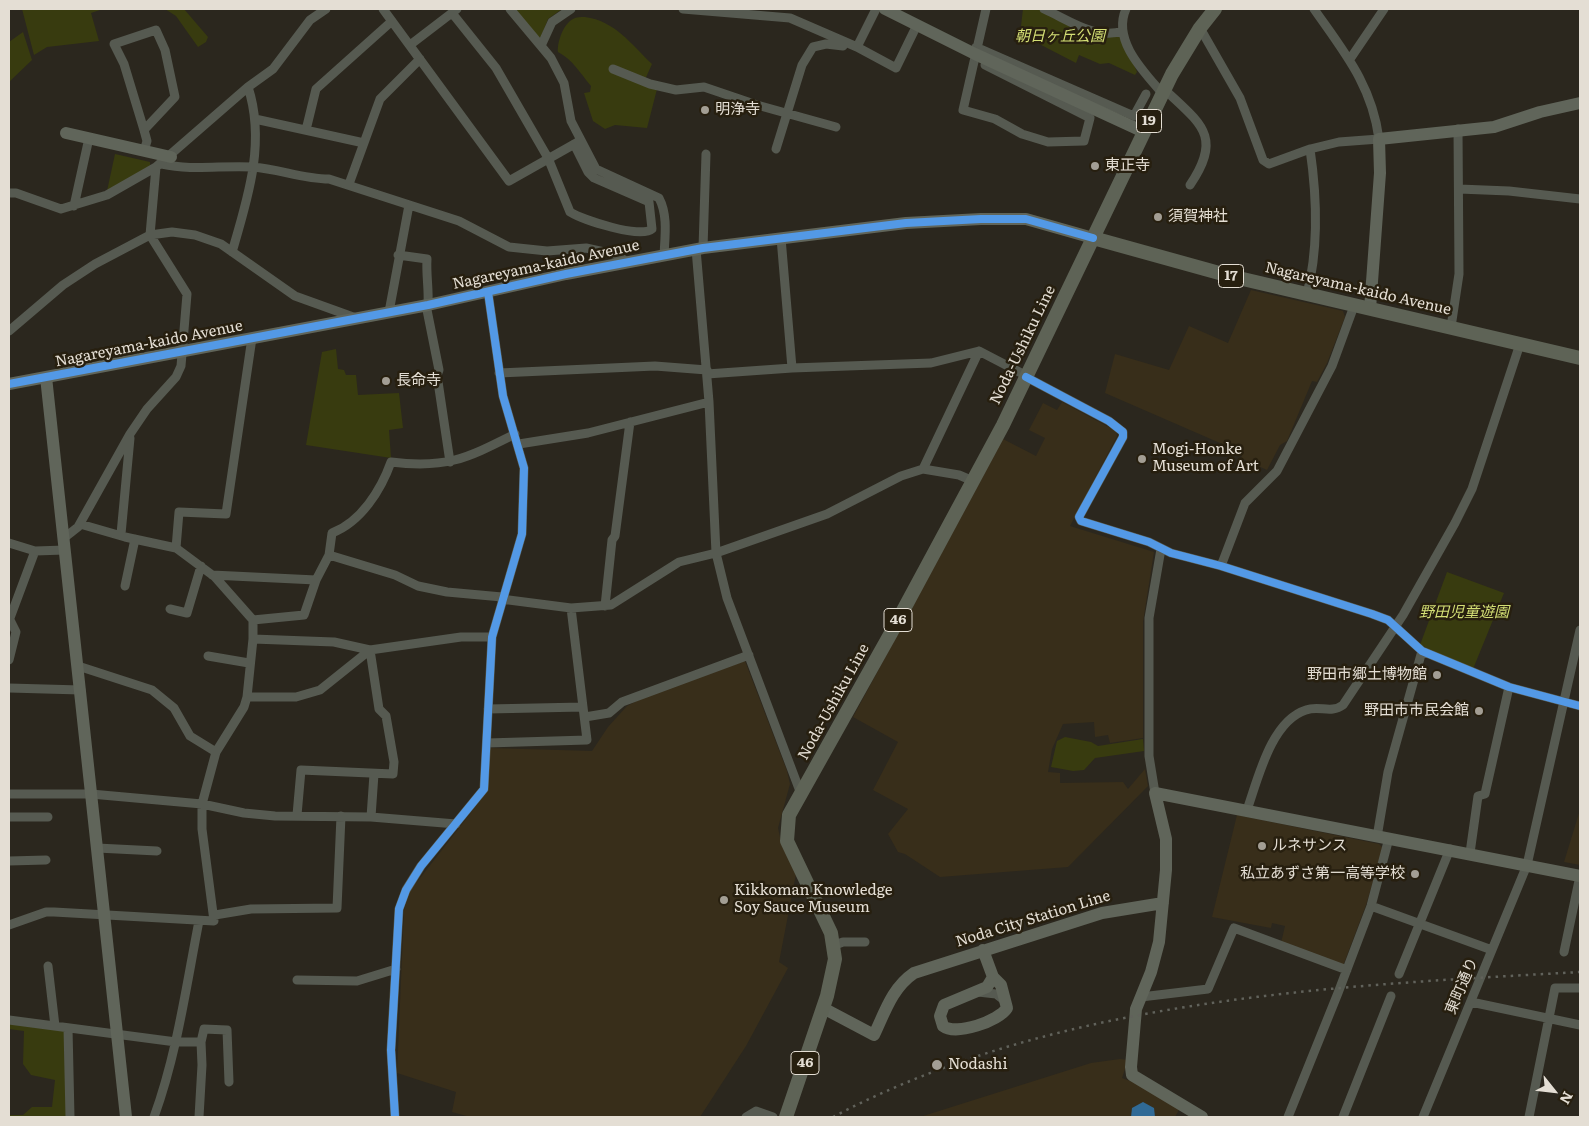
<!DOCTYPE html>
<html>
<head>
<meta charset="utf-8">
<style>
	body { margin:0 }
	#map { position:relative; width:1589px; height:1126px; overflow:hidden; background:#2b271e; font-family:Literata,serif }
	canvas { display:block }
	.frame { position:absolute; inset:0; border:10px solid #e4ded4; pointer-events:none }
	.north { position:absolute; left:1529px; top:1066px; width:50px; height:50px; -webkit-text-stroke:4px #271f0f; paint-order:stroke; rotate:119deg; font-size:14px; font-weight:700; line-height:20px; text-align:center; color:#e4ded4 }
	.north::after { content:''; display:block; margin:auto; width:18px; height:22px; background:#e4ded4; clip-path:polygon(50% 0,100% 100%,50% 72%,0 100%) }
</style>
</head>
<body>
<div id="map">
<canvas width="1589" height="1126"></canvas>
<div class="frame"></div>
<div class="north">N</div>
</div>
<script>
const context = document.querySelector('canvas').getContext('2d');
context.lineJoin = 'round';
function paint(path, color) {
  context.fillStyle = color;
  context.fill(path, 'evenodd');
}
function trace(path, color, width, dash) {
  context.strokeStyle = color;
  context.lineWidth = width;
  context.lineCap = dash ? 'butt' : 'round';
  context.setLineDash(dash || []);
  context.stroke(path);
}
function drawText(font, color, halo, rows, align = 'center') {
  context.font = font + ' Literata,"Noto Sans JP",serif';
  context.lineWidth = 5;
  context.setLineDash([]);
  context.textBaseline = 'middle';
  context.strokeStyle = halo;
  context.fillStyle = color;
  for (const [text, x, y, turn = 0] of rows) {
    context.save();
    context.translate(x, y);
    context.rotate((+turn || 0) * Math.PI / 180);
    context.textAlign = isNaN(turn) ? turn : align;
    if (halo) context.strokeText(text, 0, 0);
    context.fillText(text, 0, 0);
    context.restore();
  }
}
paint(new Path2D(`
	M1251 290 1343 311 1345 317 1327 363 1317 382 1312 381 1287 441 1280 445 1267 470 1241 458 1243 453 1105 393 1115 354 1169 370 1189 326 1228 343Z
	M1062 402 1116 431 1117 436 1070 526 1154 552 1143 622V738L1110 743 1108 735 1095 737 1094 722 1063 724 1052 749 1048 772 1060 773V783L1123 782 1128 789 1145 769 1148 786 1068 867 940 877 905 854 898 852 888 834 908 809 873 790 898 742 853 717 1003 439 1036 456 1045 438 1029 430 1043 403 1057 410Z
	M745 661 787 771 790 784 778 828 782 846 796 874 779 962 788 968 746 1046 700 1117H470L452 1112 456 1092 397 1073 404 910 410 891 487 792 490 748 592 751 608 727 627 706 659 689Z
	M1580 810V865L1564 862Z
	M1237 815 1379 844 1383 848 1366 905 1343 966 1281 943 1285 926 1272 923 1271 928 1212 917Z
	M1120 1059 1128 1060 1122 1078 1138 1084 1180 1108 1175 1117H920L1091 1063Z`), '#382e1a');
paint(new Path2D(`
	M22 9H103L91 13 99 41 47 47 34 55Z
	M165 9H184L208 37 206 42 198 47 176 16Z
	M515 9H562L548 19 541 37 538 38Z
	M1023 9H1037L1122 37 1137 72 1135 75 1109 63 1100 64 1079 55 1076 63 1016 32 1021 26Z
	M585 17C615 21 631 44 652 64L643 84 657 89 647 128 615 125 605 129 593 121 584 93 590 92 591 86C580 73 573 60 558 52 557 43 563 24 573 19 576 17 581 17 585 17Z
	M23 32 32 60 9 82V42Z
	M115 154 150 162V167L107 191Z
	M336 349 338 369 344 370 346 375H356L358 395 399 393 403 428 389 430 391 458 306 445 322 352Z
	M1447 572 1504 593 1473 669 1420 645Z
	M1065 737 1091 742 1098 746 1143 739 1144 751 1095 758 1084 770 1073 771 1051 767 1057 741Z
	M9 1024 65 1031 69 1117H9V1115H23L32 1107H52L55 1080 31 1075 23 1064 24 1031 9 1029Z`), '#383b0f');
paint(new Path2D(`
	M1143 1102 1154 1108 1155 1117H1131L1132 1108Z`), '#306a96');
trace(new Path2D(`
	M383 9 509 181 578 142
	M510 9 551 58 564 83 571 121 596 169 659 198C668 215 665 236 664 255
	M683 9 790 18 857 47 896 68 917 25
	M1044 9C1069 20 1095 40 1123 31
	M1126 9C1112 40 1143 71 1162 93
	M452 13 496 68 548 158 570 212C583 220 641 239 652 229L649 202 594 178 588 172 574 144
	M1200 28 1240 98 1263 160 1269 164 1310 149 1339 142 1379 139C1372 85 1344 52 1314 9
	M410 45 457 9
	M541 46 552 22 571 9
	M857 47 876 9
	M976 47 1134 116 1146 94
	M1350 59 1384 9
	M985 65 1090 118 1084 141 1048 142 1022 134 995 119 963 110 986 9
	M613 69 650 84 676 90 704 87 757 105 836 127
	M1164 89C1201 124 1223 136 1190 185
	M255 119 364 143
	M144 130 175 97 165 50 156 30 114 44 124 64 144 130 147 141 144 151
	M306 130 316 89 392 21
	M776 149 802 65 813 47 826 44 843 46
	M162 164C192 171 223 165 253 167 279 169 303 179 329 179L459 221 509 247 547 251 586 248 618 255 626 262
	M349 184 380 99 420 59
	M1459 189 1509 191 1580 199
	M9 193H16L61 209 107 195 156 167 248 87 273 69 310 20 326 9
	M74 206 89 138
	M781 238 792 368
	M703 248 706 154
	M696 249 709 402 716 553 727 598 801 794
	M232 252C248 198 266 142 248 87
	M398 255 427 259C426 275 429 289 428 305
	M1307 294C1319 247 1317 197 1310 149
	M426 305 439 370 437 375 450 462
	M389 312 409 205
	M1451 327 1459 274 1458 129
	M9 331 63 285 95 264 150 235 172 232 195 235 221 244 295 296 356 318
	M499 373 655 366 707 370
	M707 374 792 368 931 363 979 351 1027 376
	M1026 377 1109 421 1123 432V437L1079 517 1081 521 1149 542 1171 553 1221 566 1372 614 1388 620 1422 651 1509 687 1580 706
	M519 444 588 433 709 402
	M923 469 979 351
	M121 534 130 438
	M64 538 78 527 130 434 147 409 176 377 181 366 187 294 150 235 156 167
	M9 543 35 551 65 550
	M176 548 179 512 226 514 252 338
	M329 555 395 575 418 586 447 592 502 597
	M1221 566 1245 503 1277 471 1332 366 1354 306
	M212 575 316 580
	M125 586 135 539
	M501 599 571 608 611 605 679 562 716 553 827 514 901 476 923 469 959 475 973 481
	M605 606 612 540 615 536 630 422
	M170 609 187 613 201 566
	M9 618 16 632 9 660
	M10 618 35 551
	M253 620 304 615 316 580 329 555 332 533C361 522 381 490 391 462 447 469 467 458 515 434
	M253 639 334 642 370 650 461 637H492
	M208 656 249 663
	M78 666 152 690 174 708 190 736 216 752
	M9 688 81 690
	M247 697H296L320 690 370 650
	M488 709 583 707
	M585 717 609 713 622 702 749 655
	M487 743 587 740 571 608
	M1155 793 1149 756V618L1161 549
	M9 794H91L202 804 244 813 275 816 371 817 456 824
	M1247 810C1258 779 1271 721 1306 710 1319 705 1331 714 1343 705L1403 615 1455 523 1472 489 1520 344
	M297 815 301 770 393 774 394 762 386 716 379 709 370 650
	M9 817H48
	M371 817 374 774
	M1377 837 1388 772 1422 651
	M97 848 157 851
	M1470 853 1478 796 1485 794 1509 687
	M9 861 46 860
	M1371 906 1492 950
	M215 915 251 909 337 908 341 816
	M9 925 46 912H54L214 921 202 829V804L216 752 244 707 247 697 253 639V620L215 577 176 548 125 537 80 524
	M835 945 843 942H865
	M1564 952 1580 876
	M48 966 55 1026
	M1399 974 1450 849
	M297 980 357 981 396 969
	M978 992 996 994 1005 1001
	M1141 997 1208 989 1234 928 1347 970
	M1471 1002 1580 1025
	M9 1020 176 1042H201L202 1065 199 1117
	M68 1028 70 1117
	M201 1042 204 1029 227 1030 229 1082
	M154 1117C177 1054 186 987 199 921
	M395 1117 391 1050 399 909 406 890 421 866 484 789 492 637 522 534 524 468 503 396 488 292
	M746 1117 756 1111 773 1117
	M1288 1117 1338 993 1371 906 1389 838
	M1343 1117 1391 996
	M1423 1117 1527 865 1580 630
	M1529 1117 1555 988H1580`), '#565a51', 9);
trace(new Path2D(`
	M885 9 975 54 1144 132
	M66 133 171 157
	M1370 309 1380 173 1379 139 1494 127 1540 112 1580 103
	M46 377 126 1117
	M9 384 428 305 566 274 703 248 906 223 981 219H1026L1093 238
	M983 950 993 977 1001 985 1007 1008C999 1021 956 1036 943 1026L940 1016 944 1005 987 987 993 977
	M823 1008 874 1035C885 1012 892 988 914 973L1102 913 1163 903
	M1202 1117 1132 1075 1131 1067 1136 1009 1151 972 1159 942 1166 870V839L1155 793 1580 876`), '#60655a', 12);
trace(new Path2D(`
	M1093 238 1230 276 1580 358
	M786 1117 827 996 835 959 831 933 787 841 789 815 891 633 1003 425 1172 74 1200 28 1215 9`), '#5e6356', 14);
trace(new Path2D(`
	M833 1117C1058 998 1331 986 1580 972`), '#61625b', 2.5, [2.5, 5]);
trace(new Path2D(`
	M1026 377 1109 421 1123 432V437L1079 517 1081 521 1149 542 1171 553 1221 566 1372 614 1388 620 1422 651 1509 687 1580 706
	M9 384 428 305 566 274 703 248 906 223 981 219H1026L1093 238
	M395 1117 391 1050 399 909 406 890 421 866 484 789 492 637 522 534 524 468 503 396 488 292`), '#5399e6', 8);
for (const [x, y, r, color] of [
	[705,110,5,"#a39e94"],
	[1095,166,5,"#a39e94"],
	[1158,217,5,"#a39e94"],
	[386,381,5,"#a39e94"],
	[1142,459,5,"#a39e94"],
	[1437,675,5,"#a39e94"],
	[1479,711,5,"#a39e94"],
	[1262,846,5,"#a39e94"],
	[1415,874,5,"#a39e94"],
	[724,900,5,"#a39e94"],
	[937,1065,6,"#a39e94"]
]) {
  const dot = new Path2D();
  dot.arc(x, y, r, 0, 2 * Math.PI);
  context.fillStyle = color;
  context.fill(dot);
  trace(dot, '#271f0f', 2);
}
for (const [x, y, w] of [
	[1149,121,25],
	[1231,276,25],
	[898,620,28],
	[805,1063,28]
]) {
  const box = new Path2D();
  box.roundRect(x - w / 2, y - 11.5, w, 23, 4);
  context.fillStyle = '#271f0f';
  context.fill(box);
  trace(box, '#e4ded4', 1);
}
drawText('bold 14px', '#e4ded4', null, [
	["19",1149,121],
	["17",1231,276],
	["46",898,620],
	["46",805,1063]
]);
drawText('italic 15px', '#d4df75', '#271f0f', [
	["朝日ヶ丘公園",1060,37],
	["野田児童遊園",1464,613]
]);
drawText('15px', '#e4ded4', '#271f0f', [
	["明浄寺",715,110],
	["東正寺",1105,166],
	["須賀神社",1168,217],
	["長命寺",396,381],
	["Mogi-Honke",1152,450],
	["Museum of Art",1152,467],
	["野田市郷土博物館",1427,675,"right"],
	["野田市市民会館",1469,711,"right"],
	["ルネサンス",1272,846],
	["私立あずさ第一高等学校",1405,874,"right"],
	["Kikkoman Knowledge",734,891],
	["Soy Sauce Museum",734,908],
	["Nodashi",948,1065]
], 'left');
drawText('15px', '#e4ded4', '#271f0f', [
	["Nagareyama-kaido Avenue",546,265,-12],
	["Nagareyama-kaido Avenue",1358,289,13],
	["Nagareyama-kaido Avenue",149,344,-11],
	["Noda-Ushiku Line",1023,345,-64],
	["Noda-Ushiku Line",834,702,-61],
	["Noda City Station Line",1033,919,-17],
	["東町通り",1462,986,-67]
]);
</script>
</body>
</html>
